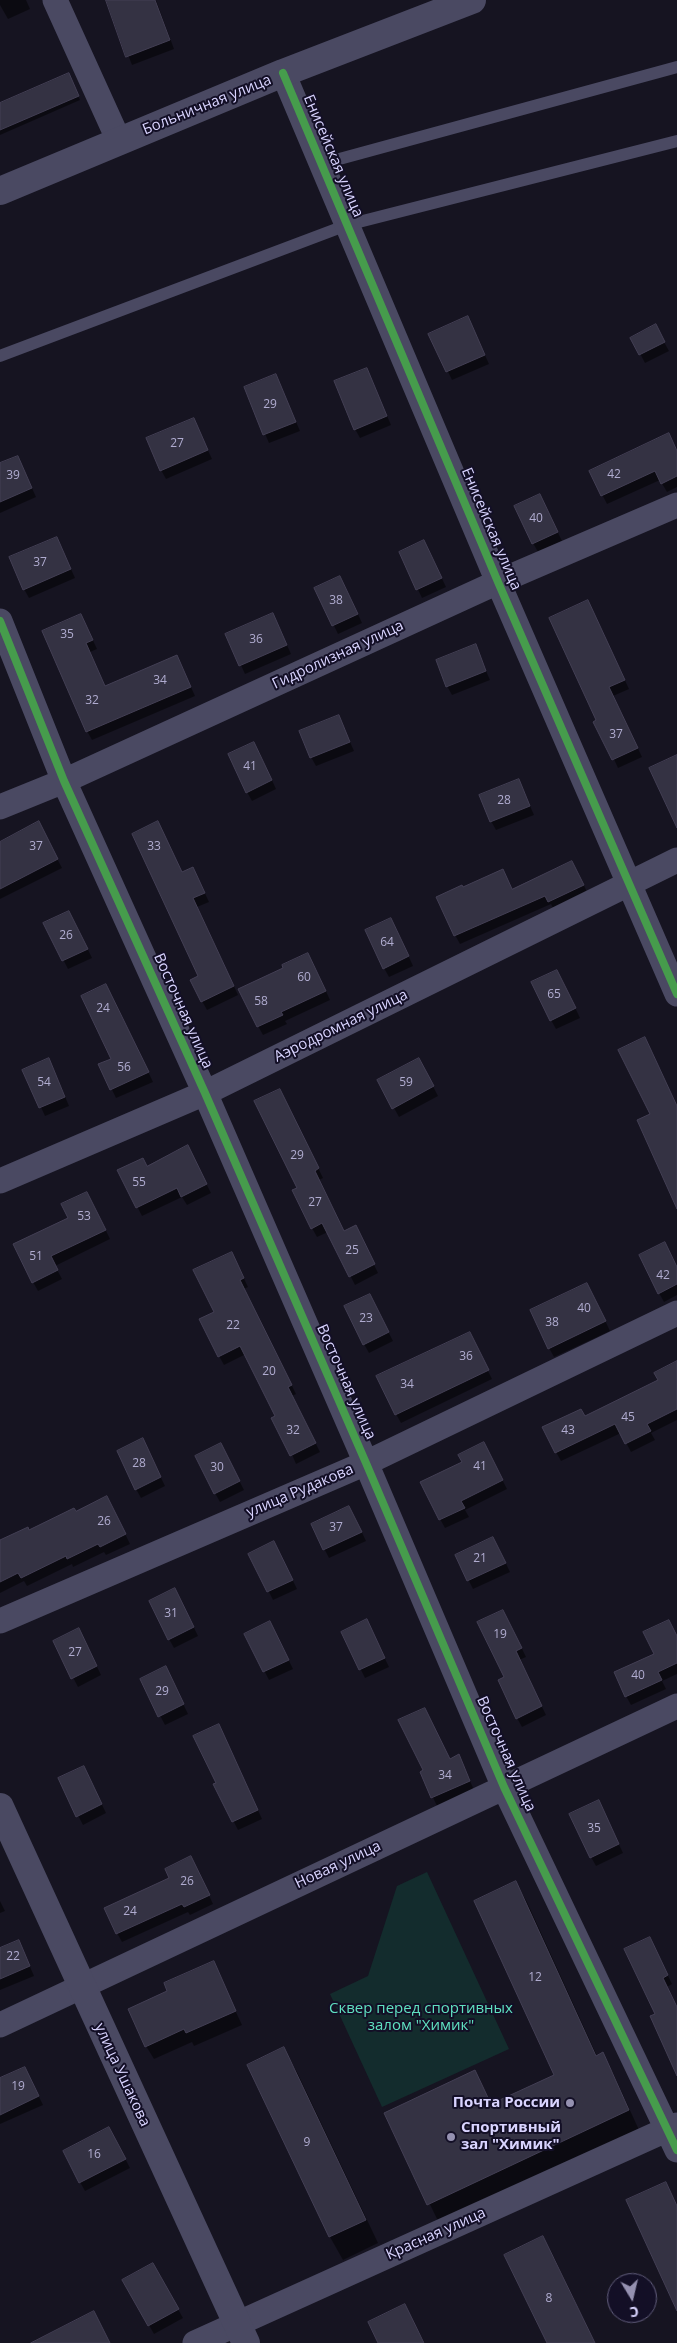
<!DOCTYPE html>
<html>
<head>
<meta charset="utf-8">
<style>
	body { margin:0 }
	#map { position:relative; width:677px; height:2343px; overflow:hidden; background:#161421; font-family:"Open Sans",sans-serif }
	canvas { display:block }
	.north { position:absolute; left:607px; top:2273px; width:50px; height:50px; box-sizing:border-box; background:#130f26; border:1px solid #625e7d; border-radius:50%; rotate:171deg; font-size:14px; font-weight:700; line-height:20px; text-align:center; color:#d9d4ff }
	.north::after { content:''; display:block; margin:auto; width:18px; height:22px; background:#9591b1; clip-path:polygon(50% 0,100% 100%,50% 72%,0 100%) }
</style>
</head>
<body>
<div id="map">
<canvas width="677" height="2343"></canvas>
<div class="north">С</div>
</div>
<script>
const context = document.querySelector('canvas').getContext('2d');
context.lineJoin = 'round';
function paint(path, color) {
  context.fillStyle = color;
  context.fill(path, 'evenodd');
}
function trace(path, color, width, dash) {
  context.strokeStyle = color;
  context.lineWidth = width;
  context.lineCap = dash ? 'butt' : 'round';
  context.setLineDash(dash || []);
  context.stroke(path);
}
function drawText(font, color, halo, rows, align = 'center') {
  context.font = font + ' "Open Sans",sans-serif';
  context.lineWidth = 4;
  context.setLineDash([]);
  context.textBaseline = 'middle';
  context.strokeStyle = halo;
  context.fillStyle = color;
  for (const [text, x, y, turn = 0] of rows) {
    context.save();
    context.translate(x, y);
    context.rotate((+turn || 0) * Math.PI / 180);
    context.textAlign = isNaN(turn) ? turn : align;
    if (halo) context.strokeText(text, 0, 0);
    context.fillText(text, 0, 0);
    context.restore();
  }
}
paint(new Path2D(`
	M427 1872 509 2049 382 2107 330 1994 368 1976 397 1886Z`), '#132c2d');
paint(new Path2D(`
	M0 0H26L30 9 8 19 0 5Z
	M107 0H156L174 49 132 65Z
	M71 79 80 100 0 135V104Z
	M468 318 489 364 452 380 430 334Z
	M660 335 669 351 645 363 632 338Z
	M367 370 391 425 360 438 355 429Z
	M276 375 300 431 269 443 245 388Z
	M193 419 212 459 166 479 161 470Z
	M677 451V487L667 492 660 480 607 504 590 471Z
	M0 465 22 466 36 497 0 513Z
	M544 504 562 541 538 552 533 543Z
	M57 538 75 578 29 598 24 589Z
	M424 541 446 587 422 598 400 552Z
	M345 586 362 623 338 634 316 589Z
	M592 610 629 689 613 696 642 757 618 768 550 618Z
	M81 615 97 649 90 652 105 688 177 656 195 696 92 740 87 731Z
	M277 623 291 654 245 674 227 635Z
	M475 646 490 680 452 695 447 686Z
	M339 717 354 751 316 766 311 757Z
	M259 752 276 789 252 801 247 792Z
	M519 781 534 815 496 830 491 821Z
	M43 832 62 868 0 899V842Z
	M193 868 209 902 197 907 238 995 207 1010 202 1001 182 873Z
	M577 871 588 894 554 910 551 904 460 944 455 935 463 889 512 890Z
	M74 921 92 958 68 969 45 924Z
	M396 928 413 966 389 977 384 968Z
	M313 963 330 1000 285 1021 287 1024 263 1035 258 1026 285 968Z
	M562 980 580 1018 556 1029 551 1020Z
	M111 994 153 1082 116 1098 100 1065 112 1059Z
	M53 1068 69 1106 45 1116 24 1070Z
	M424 1069 438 1096 399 1117 394 1108Z
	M280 1090 323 1178 319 1180 344 1232 360 1236 378 1273 355 1285 328 1232 317 1237 312 1228 298 1189Z
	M192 1156 211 1193 187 1205 182 1197 142 1216 119 1171 147 1167Z
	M92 1202 110 1239 55 1266 62 1279 38 1291 33 1282 69 1218Z
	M236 1262 248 1287 244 1289 296 1394 292 1396 320 1452 296 1464 276 1417 246 1354 224 1365 219 1356 215 1312Z
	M677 1268V1295L664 1302 659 1293Z
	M592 1293 610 1331 554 1357 549 1348Z
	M374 1304 393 1341 369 1353 364 1344Z
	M474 1343 492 1379 401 1423 396 1414Z
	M677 1363V1420L651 1433 655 1440 631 1452 621 1433 561 1461 556 1452 659 1381Z
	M147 1449 165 1486 141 1498 136 1489Z
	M488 1452 507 1489 465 1510 469 1517 445 1528 440 1519Z
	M225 1453 244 1490 220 1502 215 1493Z
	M112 1507 130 1544 106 1555 104 1552 73 1567 72 1564 27 1586 24 1581 0 1593V1551L29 1531 76 1513Z
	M354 1516 366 1541 329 1558 312 1525Z
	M498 1547 510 1572 473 1589 456 1555Z
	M279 1552 297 1589 273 1600 250 1554Z
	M180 1599 198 1636 174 1648 169 1639Z
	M508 1620 526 1657 519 1660 546 1715 522 1727 517 1718 506 1677Z
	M371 1630 389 1667 365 1678 342 1632Z
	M275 1632 293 1669 269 1680 246 1635Z
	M677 1637V1674L662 1681 666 1689 631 1705 626 1696 655 1654Z
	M83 1638 101 1675 78 1687 54 1641Z
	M170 1677 188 1714 165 1725 141 1679Z
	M219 1726 262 1819 238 1830 215 1785 218 1784Z
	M459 1756 474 1790 437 1806 421 1772Z
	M88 1776 106 1813 83 1825 59 1779Z
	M603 1811 623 1853 596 1866 591 1857Z
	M195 1866 213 1904 190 1915 188 1912 122 1942 117 1933Z
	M516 1883 527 1902 597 2056 602 2054 613 2073 639 2130 439 2223 386 2114 475 2072 492 2105 556 2076Z
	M0 1901 5 1911 0 1913Z
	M19 1941 34 1976 0 1990V1949Z
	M654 1947 672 1984 667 1987 677 2008V2072L656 2015Z
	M213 1963 242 2025 194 2046 192 2042 154 2059 146 2046 169 1991Z
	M284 2049 297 2072 378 2243 343 2260 330 2237 248 2066Z
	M25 2068 43 2105 0 2124V2080Z
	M114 2137 130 2168 85 2191 80 2182Z
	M542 2238 556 2261 595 2343H548Z
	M153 2265 183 2318 154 2334 124 2281Z
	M405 2306 425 2343H379Z`), '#0007');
const building = new Path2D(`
	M106 0H155L170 40 126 57Z
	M69 73 79 96 0 130V103Z
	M468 316 485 355 446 372 428 334Z
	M656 324 665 342 639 355 630 338Z
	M367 368 387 416 354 430 334 381Z
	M276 374 296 422 263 435 244 387Z
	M194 418 208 450 160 471 146 438Z
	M669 433 677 451V476L661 484 655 471 601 496 589 471Z
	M18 456 32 488 0 502V463Z
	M540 494 558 532 532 544 514 506Z
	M57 537 71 569 23 590 9 557Z
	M424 540 442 578 416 590 399 552Z
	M340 576 358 614 332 626 314 588Z
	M588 600 625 680 609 687 638 748 612 760 593 722 596 720 549 618Z
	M273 613 287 645 239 666 225 634Z
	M81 614 93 640 86 643 105 686 177 655 191 687 86 732 42 631Z
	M476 644 486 671 446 687 436 660Z
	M339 715 350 742 310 758 299 731Z
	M254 742 272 780 246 793 228 754Z
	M677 755V828L649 768Z
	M519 779 530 806 490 822 479 795Z
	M39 821 58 859 0 889V842Z
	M158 821 182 872 193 867 205 893 193 898 234 986 201 1002 190 980 198 976 132 834Z
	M572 861 584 885 548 902 545 896 454 936 436 897 462 885 463 887 503 869 512 889Z
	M69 911 88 949 62 961 43 923Z
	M391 918 409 956 383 969 365 930Z
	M308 953 326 991 281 1012 283 1015 257 1027 238 989 283 968 282 965Z
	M557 970 576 1008 550 1021 531 982Z
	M106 984 149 1072 110 1090 98 1064 111 1059 81 996Z
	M645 1037 677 1106V1209L637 1120 650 1114 618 1050Z
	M49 1058 65 1097 39 1108 22 1070Z
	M419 1058 434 1086 392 1109 377 1080Z
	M280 1089 319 1168 315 1171 344 1231 356 1225 375 1264 349 1277 322 1223 311 1229 292 1190 297 1188 254 1101Z
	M188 1145 207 1184 181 1197 177 1188 136 1208 117 1170 143 1158 147 1166Z
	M87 1192 106 1230 51 1256 58 1270 32 1283 13 1244 68 1218 61 1204Z
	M665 1242 677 1267V1284L658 1294 639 1255Z
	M232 1252 244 1278 240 1280 292 1385 288 1387 316 1443 290 1456 271 1418 275 1416 240 1346 218 1357 199 1319 214 1312 193 1270Z
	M587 1283 606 1321 548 1349 530 1310Z
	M370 1294 389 1332 363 1345 344 1306Z
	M470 1332 489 1370 395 1415 376 1376Z
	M677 1361V1409L647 1424 651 1431 625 1444 615 1424 555 1453 542 1427 581 1409 585 1416 658 1380 654 1373Z
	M143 1438 161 1477 135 1490 117 1451Z
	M484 1442 503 1480 461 1501 465 1508 439 1520 420 1482 462 1462 458 1455Z
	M221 1443 240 1481 214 1494 195 1456Z
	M107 1496 126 1534 100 1547 98 1544 67 1559 66 1556 21 1578 18 1573 0 1582V1540L28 1527 29 1530 74 1508 76 1511Z
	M349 1506 362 1532 323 1550 311 1524Z
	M493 1537 506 1563 467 1581 455 1555Z
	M274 1541 293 1580 267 1592 248 1554Z
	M175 1588 194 1627 168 1640 149 1601Z
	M503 1610 522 1648 516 1651 542 1706 516 1719 498 1680 504 1677 477 1622Z
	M367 1619 385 1658 359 1670 341 1632Z
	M669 1620 677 1636V1663L658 1672 662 1680 625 1697 614 1672 654 1654 643 1632Z
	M270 1621 289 1660 263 1672 244 1634Z
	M79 1628 97 1666 71 1679 53 1641Z
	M166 1666 184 1704 158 1717 140 1679Z
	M425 1708 450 1759 459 1754 470 1781 431 1798 420 1772 423 1770 398 1720Z
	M219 1724 258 1810 232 1822 213 1784 216 1783 193 1736Z
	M84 1766 102 1804 76 1817 58 1778Z
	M599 1800 619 1844 590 1858 569 1814Z
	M191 1856 210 1895 184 1907 182 1904 116 1934 104 1908 169 1878 165 1869Z
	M516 1881 596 2056 603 2052 629 2110 427 2205 384 2113 475 2070 491 2104 554 2075 474 1901Z
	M650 1937 668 1975 663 1978 677 2007V2076L650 2016 655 2014 624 1949Z
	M19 1940 30 1966 0 1979V1948Z
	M214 1961 236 2011 186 2033 184 2029 145 2047 128 2009 167 1991 164 1983Z
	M284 2047 366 2220 329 2237 247 2065Z
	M25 2067 39 2096 0 2115V2078Z
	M109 2127 126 2159 79 2183 63 2151Z
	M666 2182 677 2206V2311L626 2200Z
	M543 2236 595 2343H547L504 2255Z
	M153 2263 179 2309 148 2326 122 2280Z
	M405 2304 424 2343H378L368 2322Z
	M94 2311 110 2343H31Z`);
paint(building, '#343243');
trace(building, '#433f54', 1);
trace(new Path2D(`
	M321 164 677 67
	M0 356 347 225 677 141`), '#4a4962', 12);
trace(new Path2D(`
	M55 0 119 141
	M283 73 498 582 677 994
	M0 621 64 781 205 1093 366 1463 504 1787 677 2150
	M0 807 64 781 498 582 677 505
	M0 1181 205 1093 677 860
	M0 1621 366 1463 677 1313
	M0 2025 677 1706
	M195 2343 677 2125`), '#4a4962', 25);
trace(new Path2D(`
	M0 191 283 73 472 0
	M0 1807 246 2343`), '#4a4962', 28);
trace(new Path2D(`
	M283 73 498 582 677 994
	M0 621 64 781 205 1093 366 1463 504 1787 677 2150`), '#469c4c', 8);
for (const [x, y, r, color] of [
	[570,2103,5,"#9591b1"],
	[451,2137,5,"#9591b1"]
]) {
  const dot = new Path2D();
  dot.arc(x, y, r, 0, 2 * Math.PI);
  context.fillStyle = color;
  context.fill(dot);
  trace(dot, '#130f26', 2);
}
drawText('12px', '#b0acd0', null, [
	["29",270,405],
	["27",177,444],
	["42",614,475],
	["39",13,476],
	["40",536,519],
	["37",40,563],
	["38",336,601],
	["35",67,635],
	["36",256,640],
	["34",160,681],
	["32",92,701],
	["37",616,735],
	["41",250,767],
	["28",504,801],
	["37",36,847],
	["33",154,847],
	["26",66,936],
	["64",387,943],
	["60",304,978],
	["65",554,995],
	["58",261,1002],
	["24",103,1009],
	["56",124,1068],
	["54",44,1083],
	["59",406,1083],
	["29",297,1156],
	["55",139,1183],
	["27",315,1203],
	["53",84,1217],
	["25",352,1251],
	["51",36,1257],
	["42",663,1276],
	["40",584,1309],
	["23",366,1319],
	["38",552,1323],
	["22",233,1326],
	["36",466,1357],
	["20",269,1372],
	["34",407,1385],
	["45",628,1418],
	["32",293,1431],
	["43",568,1431],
	["28",139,1464],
	["41",480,1467],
	["30",217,1468],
	["26",104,1522],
	["37",336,1528],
	["21",480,1559],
	["31",171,1614],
	["19",500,1635],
	["27",75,1653],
	["40",638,1676],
	["29",162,1692],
	["34",445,1776],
	["35",594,1829],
	["26",187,1882],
	["24",130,1912],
	["22",13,1957],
	["12",535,1978],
	["19",18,2087],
	["9",307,2143],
	["16",94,2155],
	["8",549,2299]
]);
drawText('15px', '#d9d4ff', '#130f26', [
	["Больничная улица",207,105,-22],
	["Енисейская улица",333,156,67],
	["Енисейская улица",491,529,67],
	["Гидролизная улица",338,655,-25],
	["Восточная улица",183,1011,66],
	["Аэродромная улица",341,1026,-26],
	["Восточная улица",346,1382,66],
	["улица Рудакова",300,1491,-23],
	["Восточная улица",506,1754,66],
	["Новая улица",338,1865,-25],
	["улица Ушакова",122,2075,65],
	["Красная улица",436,2234,-24]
]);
drawText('15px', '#5fe0c0', '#130f26', [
	["Сквер перед спортивных",421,2009],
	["залом \"Химик\"",421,2026]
]);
drawText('bold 15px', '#d9d4ff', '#130f26', [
	["Почта России",560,2103],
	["Спортивный",461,2128,"left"],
	["зал \"Химик\"",461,2145,"left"]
], 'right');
</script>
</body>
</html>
